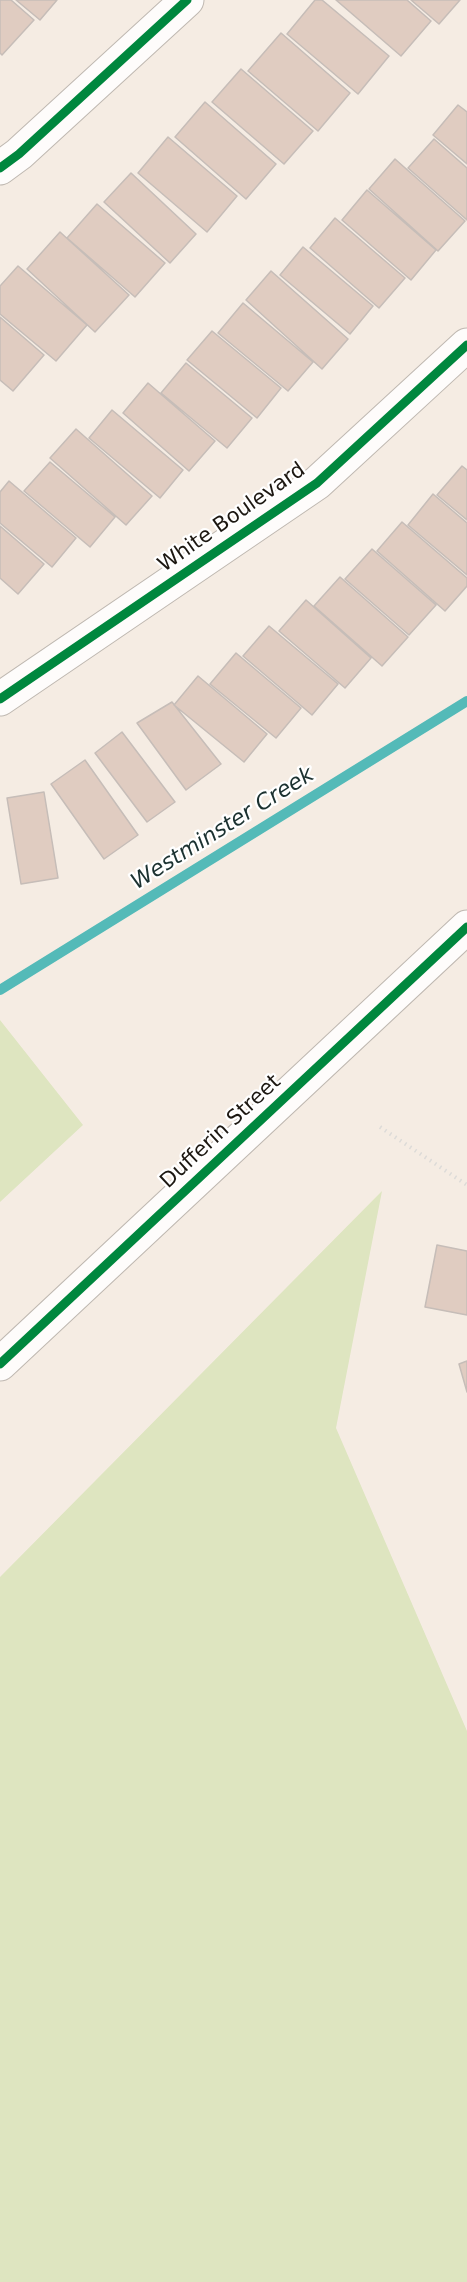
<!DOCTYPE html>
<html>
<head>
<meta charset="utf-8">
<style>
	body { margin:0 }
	canvas { display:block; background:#f5ece3 }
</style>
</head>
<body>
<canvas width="467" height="2282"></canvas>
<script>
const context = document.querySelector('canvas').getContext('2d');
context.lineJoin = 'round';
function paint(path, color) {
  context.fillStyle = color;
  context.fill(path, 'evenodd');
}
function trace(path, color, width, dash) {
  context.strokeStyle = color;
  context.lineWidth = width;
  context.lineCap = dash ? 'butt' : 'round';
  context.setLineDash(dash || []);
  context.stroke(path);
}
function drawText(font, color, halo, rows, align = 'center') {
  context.font = font + ' "DejaVu Sans",sans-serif';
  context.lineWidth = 4.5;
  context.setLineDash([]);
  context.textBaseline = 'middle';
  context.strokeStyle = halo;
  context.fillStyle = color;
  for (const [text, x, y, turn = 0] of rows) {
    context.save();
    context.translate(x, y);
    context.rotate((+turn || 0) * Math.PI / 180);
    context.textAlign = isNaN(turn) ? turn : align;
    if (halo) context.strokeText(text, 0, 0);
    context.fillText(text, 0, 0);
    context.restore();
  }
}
paint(new Path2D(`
	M0 1020 83 1125 0 1202Z
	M382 1191 336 1428 467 1731V2282H0V1577Z`), '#dee5c0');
trace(new Path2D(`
	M0 990 467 701`), '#54bab8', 10);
const building = new Path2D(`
	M0 0H11L34 20 2 55 0 53Z
	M16 0H57L40 20Z
	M315 0H322L389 56 358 94 287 34Z
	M336 0H407L431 21 401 56Z
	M411 0H460L439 24Z
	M281 33 350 93 318 131 248 71Z
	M241 69 313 131 284 164 212 102Z
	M205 102 276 164 246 199 175 137Z
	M458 105 467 112V164L433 135Z
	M168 137 237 196 207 232 138 173Z
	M434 139 467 168V220L408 168Z
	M395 159 465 221 438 251 369 189Z
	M131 173 196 234 170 263 104 202Z
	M367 190 436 250 411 280 342 220Z
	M97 204 165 263 135 297 67 238Z
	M335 218 405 278 379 308 310 248Z
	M60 232 129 295 95 332 27 269Z
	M303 247 373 306 350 334 280 275Z
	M18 266 87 325 56 361 0 314V286Z
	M271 271 348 339 322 369 246 300Z
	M243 303 313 362 288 391 218 333Z
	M0 317 44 355 13 391 0 380Z
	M212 331 281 388 257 418 187 360Z
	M186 363 252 418 227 448 161 393Z
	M148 383 215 441 189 471 123 413Z
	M112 410 183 470 160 498 89 438Z
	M76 429 152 496 126 525 50 458Z
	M50 462 115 517 90 547 24 491Z
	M462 466 467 470V520L437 495Z
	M9 481 76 538 52 567 0 523V492Z
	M433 494 467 523V575L408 525Z
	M402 522 467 578V586L445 611 377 551Z
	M0 526 44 564 18 594 0 578Z
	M372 549 436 605 409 635 345 579Z
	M340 577 408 637 382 666 314 606Z
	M306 600 371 658 345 688 279 631Z
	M269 626 338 684 312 715 243 656Z
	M236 653 301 708 276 738 210 684Z
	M198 676 267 734 244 762 174 705Z
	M172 702 221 764 186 790 137 723Z
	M122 732 175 802 147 822 95 753Z
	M85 760 138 835 104 859 51 784Z
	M44 792 58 878 21 884 7 798Z
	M437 1245 467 1251V1315L425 1307Z
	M467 1361V1392L459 1364Z`);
paint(building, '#e0ccc1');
trace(building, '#c6bdb8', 1.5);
const minor = new Path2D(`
	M0 168 19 154 187 0
	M0 699 317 483 467 345`);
const secondary = new Path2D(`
	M0 1364 467 927`);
trace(minor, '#bfb8b1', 35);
trace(secondary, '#bfb8b1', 35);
trace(new Path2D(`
	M380 1127 467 1185`), '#dddbd8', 4, [1.5, 4.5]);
trace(minor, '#fefcfb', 33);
trace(secondary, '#fefcfb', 33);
trace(new Path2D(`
	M0 168 19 154 187 0
	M0 699 317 483 467 345
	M0 1364 467 927`), '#00873e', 9);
drawText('21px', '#1c1711', '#fff', [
	["White Boulevard",232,518,-35],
	["Dufferin Street",221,1132,-43]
]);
drawText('italic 22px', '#1b3130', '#fff', [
	["Westminster Creek",223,829,-32]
]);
</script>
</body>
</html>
